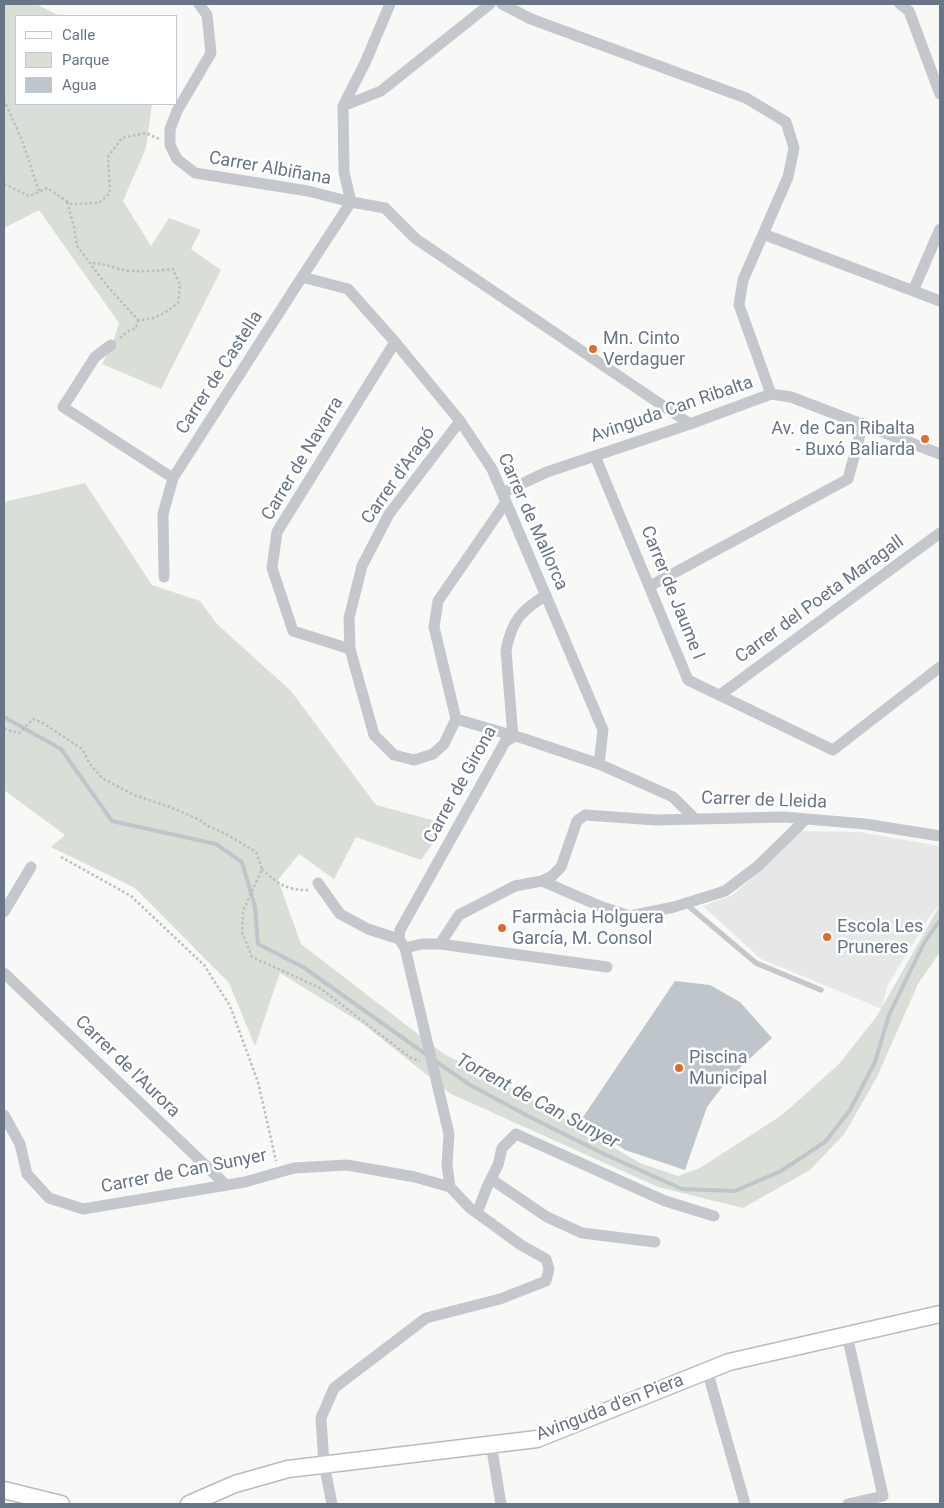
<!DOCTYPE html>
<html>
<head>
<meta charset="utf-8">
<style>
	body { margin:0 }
	#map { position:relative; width:944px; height:1508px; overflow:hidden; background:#f8f8f6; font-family:Roboto,sans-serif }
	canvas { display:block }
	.frame { position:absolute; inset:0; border:5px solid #677586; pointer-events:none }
	.legend { position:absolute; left:15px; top:15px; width:162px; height:90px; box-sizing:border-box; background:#fff; border:1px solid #c2c8cf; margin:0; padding:6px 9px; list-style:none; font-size:15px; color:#677586 }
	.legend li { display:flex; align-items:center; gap:10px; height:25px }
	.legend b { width:25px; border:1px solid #c2c8cf }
</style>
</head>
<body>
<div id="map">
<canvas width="944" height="1508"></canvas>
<div class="frame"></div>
<ul class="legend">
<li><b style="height:6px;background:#fff"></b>Calle</li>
<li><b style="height:14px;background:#d9dfd7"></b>Parque</li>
<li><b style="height:14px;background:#bec6cc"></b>Agua</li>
</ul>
</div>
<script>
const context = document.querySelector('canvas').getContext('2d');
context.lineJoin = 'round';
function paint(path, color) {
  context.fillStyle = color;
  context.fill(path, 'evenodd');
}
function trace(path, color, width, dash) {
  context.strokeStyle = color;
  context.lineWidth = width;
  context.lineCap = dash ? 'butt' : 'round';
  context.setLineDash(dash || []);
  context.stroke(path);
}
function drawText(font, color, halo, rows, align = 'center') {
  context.font = font + ' Roboto,sans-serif';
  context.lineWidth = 5;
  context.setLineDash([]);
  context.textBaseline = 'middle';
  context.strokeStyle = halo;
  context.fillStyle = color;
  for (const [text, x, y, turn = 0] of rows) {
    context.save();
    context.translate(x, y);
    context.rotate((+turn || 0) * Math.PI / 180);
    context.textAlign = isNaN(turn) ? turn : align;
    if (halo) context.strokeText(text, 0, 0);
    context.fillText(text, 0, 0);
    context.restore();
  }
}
paint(new Path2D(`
	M802 831 859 832 940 846V905L930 916 887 986 882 1009 761 959 703 906 731 896 756 875Z`), '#e6e7e7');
paint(new Path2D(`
	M4 4H36L60 16H16V104H152L146 148 123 201 151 246 169 218 201 230 191 249 221 270 161 389 102 364 112 346 119 323 39 210 4 228Z
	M85 483 152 585 200 601 217 624 291 691 376 805 447 824 421 860 356 837 334 879 299 854 278 880 301 944 444 1054 522 1094 640 1163 678 1176 700 1168 782 1115 839 1064 877 1016 940 905V952L918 984 877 1077 845 1133 810 1170 743 1208 658 1187 451 1094 363 1024 280 973 255 1046 229 983 135 888 51 847 65 835 4 790V502Z`), '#d9dfd7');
paint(new Path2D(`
	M675 981 710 985 740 1002 772 1038 729 1078 707 1107 685 1170 625 1150 581 1120Z`), '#bec6cc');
trace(new Path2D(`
	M4 717 61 749 112 821 216 844 242 862 255 907 258 944 303 967 427 1055
	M435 1061 470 1085 528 1116 604 1154 682 1189 735 1191 781 1171 825 1142 850 1110 875 1062 889 1015 924 943 940 920`), '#bec6cc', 4);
const secondary = new Path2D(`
	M4 1490 61 1504
	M189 1504 235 1484 288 1469 537 1439 729 1362 940 1314`);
trace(secondary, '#b8bcc2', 19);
trace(new Path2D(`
	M4 100 22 140 39 191
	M4 184 29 196 47 188 71 204 99 203 110 193 108 157 122 138 146 133 159 139
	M67 202 74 227 77 246 108 287 138 320C155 320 165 313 178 303L180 285 173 269C156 271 135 273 119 269 109 266 102 263 91 263
	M120 338 127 332 136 328 138 321
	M4 729 19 733 33 719 43 723 82 749 90 764 102 778 134 795 170 807 198 819 208 826 228 835 256 852 262 869 243 911 242 932 252 957 320 988 411 1058 420 1061
	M61 857 131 896 204 965 230 1006 258 1082 276 1161
	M262 869C277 884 287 890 308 890`), '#bbbec1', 2.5, [2.5, 2.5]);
trace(new Path2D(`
	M686 904 756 963 821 990`), '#c4c7cb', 5.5);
trace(new Path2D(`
	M199 4 207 15 211 53 177 111 170 129V145L177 159 195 173 308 191 351 202 385 208 416 239 690 424
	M502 4 531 19 746 98 786 122 794 148 788 177 743 280 739 305 771 394
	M900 4 909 11 940 94
	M343 106 381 91 490 4
	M351 202 344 172 343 106 365 63 390 4
	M763 234 940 301
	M302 277 348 289 395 342 460 421 492 469 603 730 599 764
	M913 291 940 229
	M111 345 95 357 63 407 173 478
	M595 456 688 680 833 750 940 667
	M502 493 547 472 690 424 771 394 791 397 940 454
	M164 577 163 514 173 478 302 277 351 202
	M650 586 848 479 863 423
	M350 649 293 631 272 568 277 532 395 342
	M720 695 940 533
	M456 719 444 744 433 754 414 760 394 755 374 735 350 649 349 618 362 566 389 514 460 421
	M456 719 525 739 599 764 673 797 695 819
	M456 719 434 627 438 601 506 502
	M513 737 506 650C512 620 521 611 546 595
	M542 881 602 907 630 916 674 907 725 891 758 866 806 819
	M318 883 340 914 368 929 399 939
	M4 912 31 867
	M399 939 400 930 404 923 505 742 513 737
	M440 944 459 915 515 886 542 881 552 876 561 867 577 821 585 815 656 820 784 817 865 824 940 836
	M405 948 422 944H440L607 967
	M4 973 226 1185
	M4 1115 20 1144 27 1174 49 1198 83 1209 245 1182 294 1168 347 1165 415 1177 450 1187
	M491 1179 547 1217 582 1233 655 1242
	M477 1213 487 1187 498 1165 502 1148 516 1134 665 1201 714 1216
	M847 1335 883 1496 848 1504
	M707 1370 745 1504
	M491 1444 501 1504
	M332 1504 324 1464 321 1418 334 1388 426 1318 500 1299 546 1281 549 1269 546 1259 521 1245 470 1208 450 1187 447 1165 449 1134 405 948 399 939`), '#c4c7cb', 11);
trace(secondary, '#fff', 16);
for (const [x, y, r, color] of [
	[593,349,5,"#e16b2c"],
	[925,439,5,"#e16b2c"],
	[502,928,5,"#e16b2c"],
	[827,937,5,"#e16b2c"],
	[679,1068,5,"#e16b2c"]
]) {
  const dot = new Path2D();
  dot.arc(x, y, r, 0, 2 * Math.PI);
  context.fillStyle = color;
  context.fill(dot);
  trace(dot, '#fff', 2);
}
drawText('18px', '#677586', '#fff', [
	["Carrer Albiñana",270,169,10],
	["Carrer de Castella",220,373,-57],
	["Avinguda Can Ribalta",672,410,-19],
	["Carrer de Navarra",303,459,-59],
	["Carrer d'Aragó",399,476,-55],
	["Carrer de Mallorca",532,522,66],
	["Carrer de Jaume I",672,593,68],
	["Carrer del Poeta Maragall",820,600,-36],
	["Carrer de Girona",461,785,-61],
	["Carrer de Lleida",764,801,2],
	["Carrer de l'Aurora",127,1067,44],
	["Carrer de Can Sunyer",184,1172,-11],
	["Avinguda d'en Piera",610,1408,-21]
]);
drawText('18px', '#677586', '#fff', [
	["Mn. Cinto",603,339],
	["Verdaguer",603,360],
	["Av. de Can Ribalta",915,429,"right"],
	["- Buxó Baliarda",915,450,"right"],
	["Farmàcia Holguera",512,918],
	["García, M. Consol",512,939],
	["Escola Les",837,927],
	["Pruneres",837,948],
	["Piscina",689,1058],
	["Municipal",689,1079]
], 'left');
drawText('italic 19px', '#637682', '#fff', [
	["Torrent de Can Sunyer",537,1102,28]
]);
</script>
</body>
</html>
